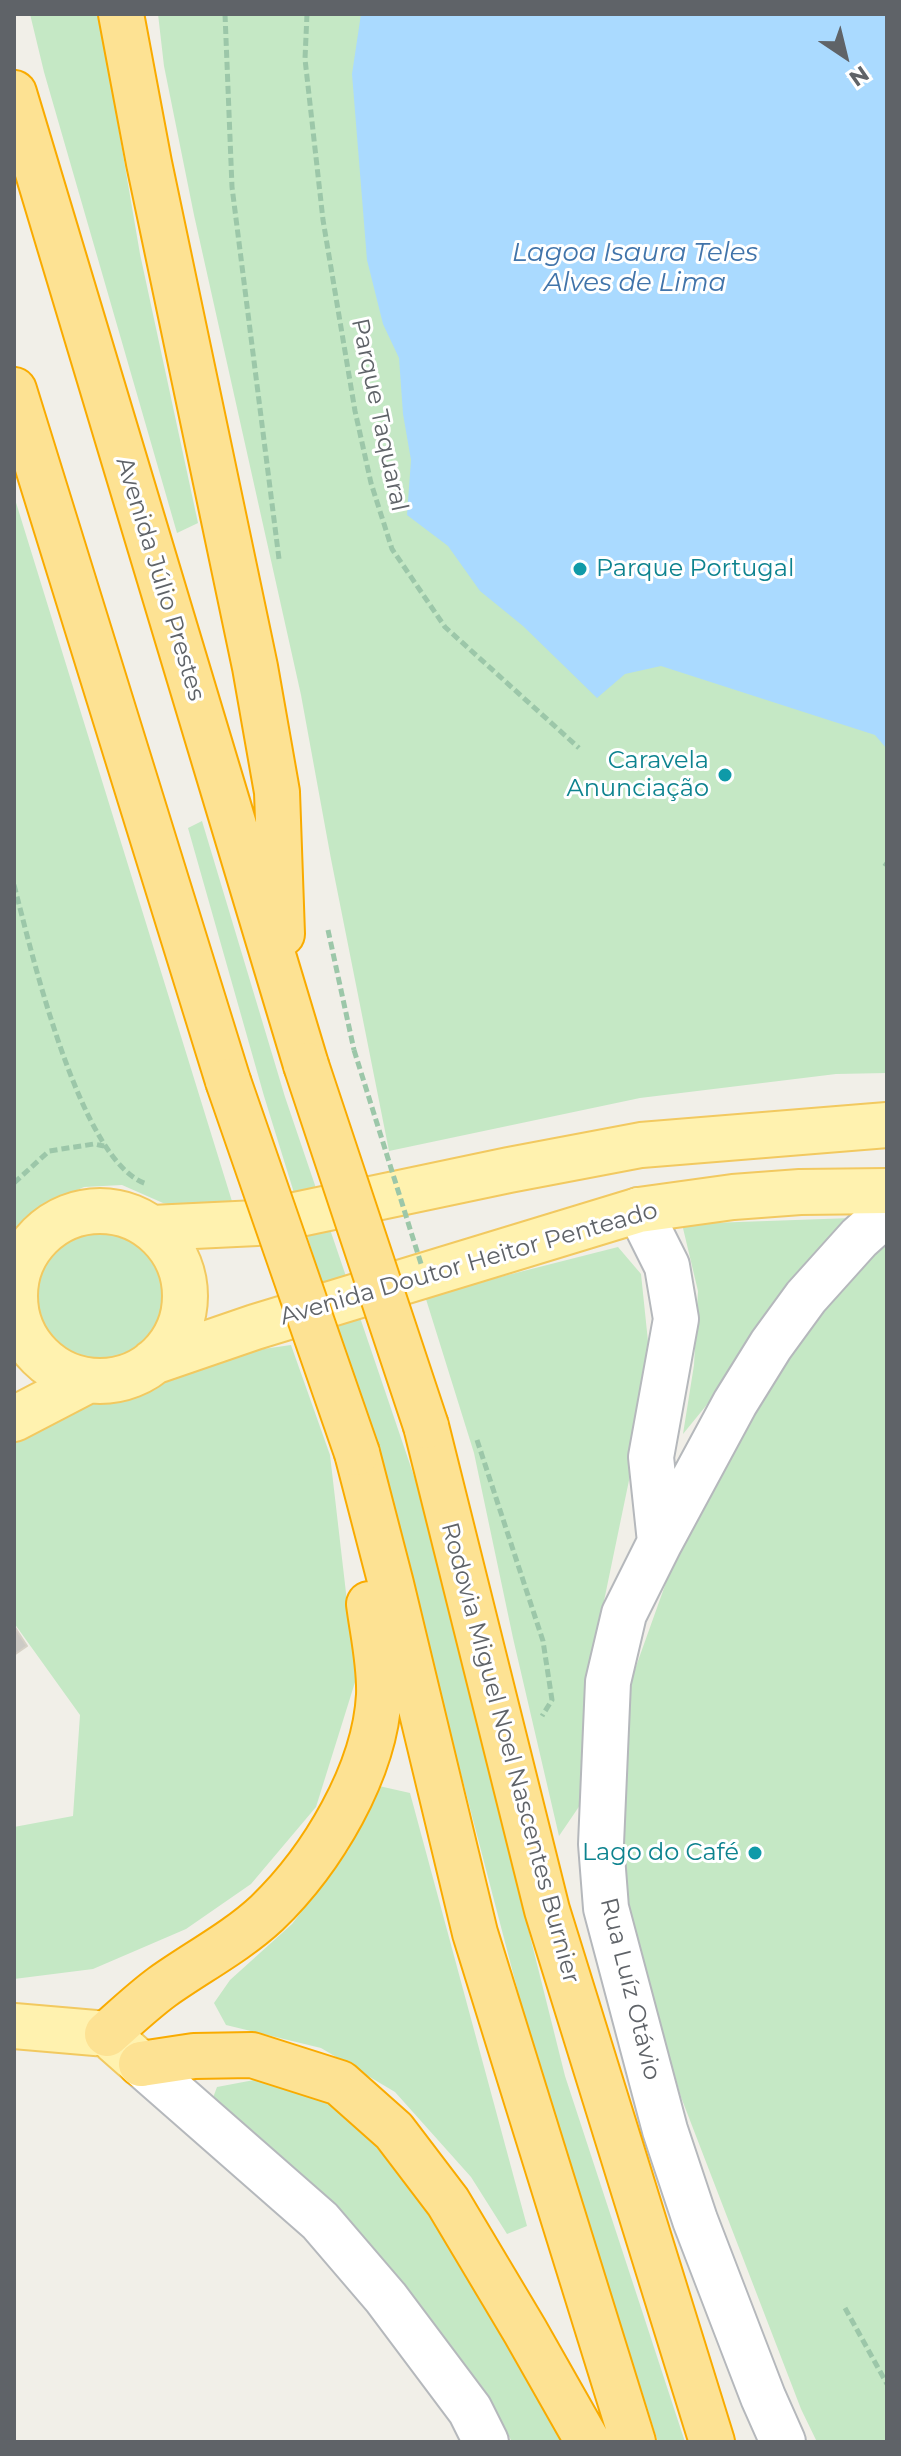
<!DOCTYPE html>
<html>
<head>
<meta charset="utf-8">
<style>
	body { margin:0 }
	#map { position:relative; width:901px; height:2456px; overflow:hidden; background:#f1efe8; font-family:Montserrat,sans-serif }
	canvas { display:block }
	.frame { position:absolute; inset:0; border:16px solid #5f6368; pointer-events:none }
	.north { position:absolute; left:805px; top:16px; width:80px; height:80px; -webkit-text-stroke:6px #fff; paint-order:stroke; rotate:145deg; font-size:22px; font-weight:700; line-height:32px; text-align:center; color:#5f6368 }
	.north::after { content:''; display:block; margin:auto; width:28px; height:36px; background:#5f6368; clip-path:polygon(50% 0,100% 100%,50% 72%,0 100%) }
</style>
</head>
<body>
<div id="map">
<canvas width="901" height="2456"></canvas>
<div class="frame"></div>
<div class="north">N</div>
</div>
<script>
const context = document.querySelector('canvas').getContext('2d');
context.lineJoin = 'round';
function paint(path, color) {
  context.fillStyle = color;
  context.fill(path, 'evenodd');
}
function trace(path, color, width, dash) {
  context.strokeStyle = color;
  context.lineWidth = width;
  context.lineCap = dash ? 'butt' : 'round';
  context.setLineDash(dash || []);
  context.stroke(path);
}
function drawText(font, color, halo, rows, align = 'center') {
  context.font = font + ' Montserrat,sans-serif';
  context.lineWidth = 6;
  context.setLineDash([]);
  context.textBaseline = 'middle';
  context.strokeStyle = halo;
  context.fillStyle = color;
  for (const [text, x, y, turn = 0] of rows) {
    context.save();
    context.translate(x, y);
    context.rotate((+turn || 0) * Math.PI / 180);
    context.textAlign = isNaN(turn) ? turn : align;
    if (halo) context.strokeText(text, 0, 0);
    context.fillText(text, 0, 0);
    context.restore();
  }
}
paint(new Path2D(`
	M30 14H99L140 254 198 523 177 533 44 72Z
	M158 14H887V1073L836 1074 640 1098 389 1151 331 859 301 695 194 215 164 66Z
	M14 496 235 1211 199 1210 163 1203 122 1185 84 1187 44 1205 14 1247Z
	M202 821 285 1097 418 1488 565 2076 685 2442H658L535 2057 391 1506 264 1096 188 828Z
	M852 1218 783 1290 736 1369 683 1434 694 1365 698 1291 682 1224Z
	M27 1297a75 75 0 1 1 150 0a75 75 0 1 1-150 0Z
	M887 1240V2442H817L801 2409 681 2097 629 1919 618 1788 629 1686 678 1549 765 1384 835 1283Z
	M618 1247 641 1274 649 1351 633 1461 587 1683 591 1789 559 1836 513 1638 474 1453 425 1296Z
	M291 1345 330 1455 356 1679 316 1807 251 1884 186 1929 93 1969 14 1979V1827L73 1816 80 1715 14 1623V1440L62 1413 134 1382 200 1358Z
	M379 1786 410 1793 527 2226 507 2234 471 2177 395 2092 321 2048 226 2025 214 2003 230 1980 292 1924 348 1851Z
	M254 2080 334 2101 413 2182 570 2442H512L484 2389 410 2295 208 2111 217 2087Z`), '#c5e8c5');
paint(new Path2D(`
	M361 14H887V749L875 735 661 666 625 674 597 698 523 626 480 591 448 546 407 515 411 460 403 414 399 358 383 324 367 260 352 74Z`), '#aadaff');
const building = new Path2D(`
	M14 1626 27 1646 14 1655Z`);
paint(building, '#cccac5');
trace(building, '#d6d1c6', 2);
const minor = new Path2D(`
	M639 1210 667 1266 676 1319 651 1457 660 1542
	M141 2064 320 2221 386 2298 470 2410 486 2442
	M783 2442 763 2397 695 2220 665 2130 606 1908 601 1844 608 1682 624 1614 660 1542 735 1403 771 1345 806 1297 859 1238 887 1213`);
const major = new Path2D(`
	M15 1296a85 85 0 1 1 170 0a85 85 0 1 1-170 0Z
	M152 1228 257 1223 509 1170 641 1145 887 1125
	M153 1362 255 1327 639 1210 733 1197 800 1192 887 1191
	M14 1419 87 1381
	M14 2026 107 2034 141 2064`);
const highway = new Path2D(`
	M121 14 149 163 255 667 277 792 282 934
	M14 93 306 1065
	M14 390 228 1081
	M426 1426 547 1910 712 2442
	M357 1453 391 1584 475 1933 633 2442
	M107 2034C125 2018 143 2001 162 1987 197 1962 236 1942 267 1913 322 1860 375 1772 379 1695 380 1664 373 1634 369 1604
	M141 2064 194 2056 252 2055 340 2083 394 2131 448 2202 525 2331 588 2442`);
trace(minor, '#b5b8bc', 48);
trace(major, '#f2c960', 48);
trace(highway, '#f9ab00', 48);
trace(new Path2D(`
	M225 14 232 187 279 559
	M307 14 305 59 323 220 355 411 371 483 392 549 445 627 579 748
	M884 863 887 865
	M14 885C31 949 80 1164 147 1184
	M328 930 354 1050
	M14 1183 49 1151 94 1144 104 1146
	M477 1440 543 1641 552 1700 542 1716
	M845 2308 887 2384`), '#9cc7a9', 5, [8, 4]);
trace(minor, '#fff', 44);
trace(major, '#fff2af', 44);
trace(highway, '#fde293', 44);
const highwayBridge = new Path2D(`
	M306 1065 426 1426
	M228 1081 357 1453`);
trace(highwayBridge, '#f9ab00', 48, []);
trace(new Path2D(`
	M354 1050 422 1267`), '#9cc7a9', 5, [8, 4]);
trace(highwayBridge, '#fde293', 44);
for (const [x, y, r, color] of [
	[580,569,8,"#0f9aa8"],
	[725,775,8,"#0f9aa8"],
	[755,1853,8,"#0f9aa8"]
]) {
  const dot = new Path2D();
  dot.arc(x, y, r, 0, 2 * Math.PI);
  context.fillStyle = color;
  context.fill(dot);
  trace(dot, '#fff', 3);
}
drawText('24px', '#5f6368', '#fff', [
	["Parque Taquaral",379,415,78],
	["Avenida Júlio Prestes",160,579,73],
	["Avenida Doutor Heitor Penteado",469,1264,-16],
	["Rodovia Miguel Noel Nascentes Burnier",510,1753,75],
	["Rua Luíz Otávio",630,1989,76]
]);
drawText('24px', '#0d838f', '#fff', [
	["Parque Portugal",596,569,"left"],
	["Caravela",709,761],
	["Anunciação",709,789],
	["Lago do Café",739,1853]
], 'right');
drawText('italic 26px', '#4174aa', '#fff', [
	["Lagoa Isaura Teles",635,253],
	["Alves de Lima",635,283]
]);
</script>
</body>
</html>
